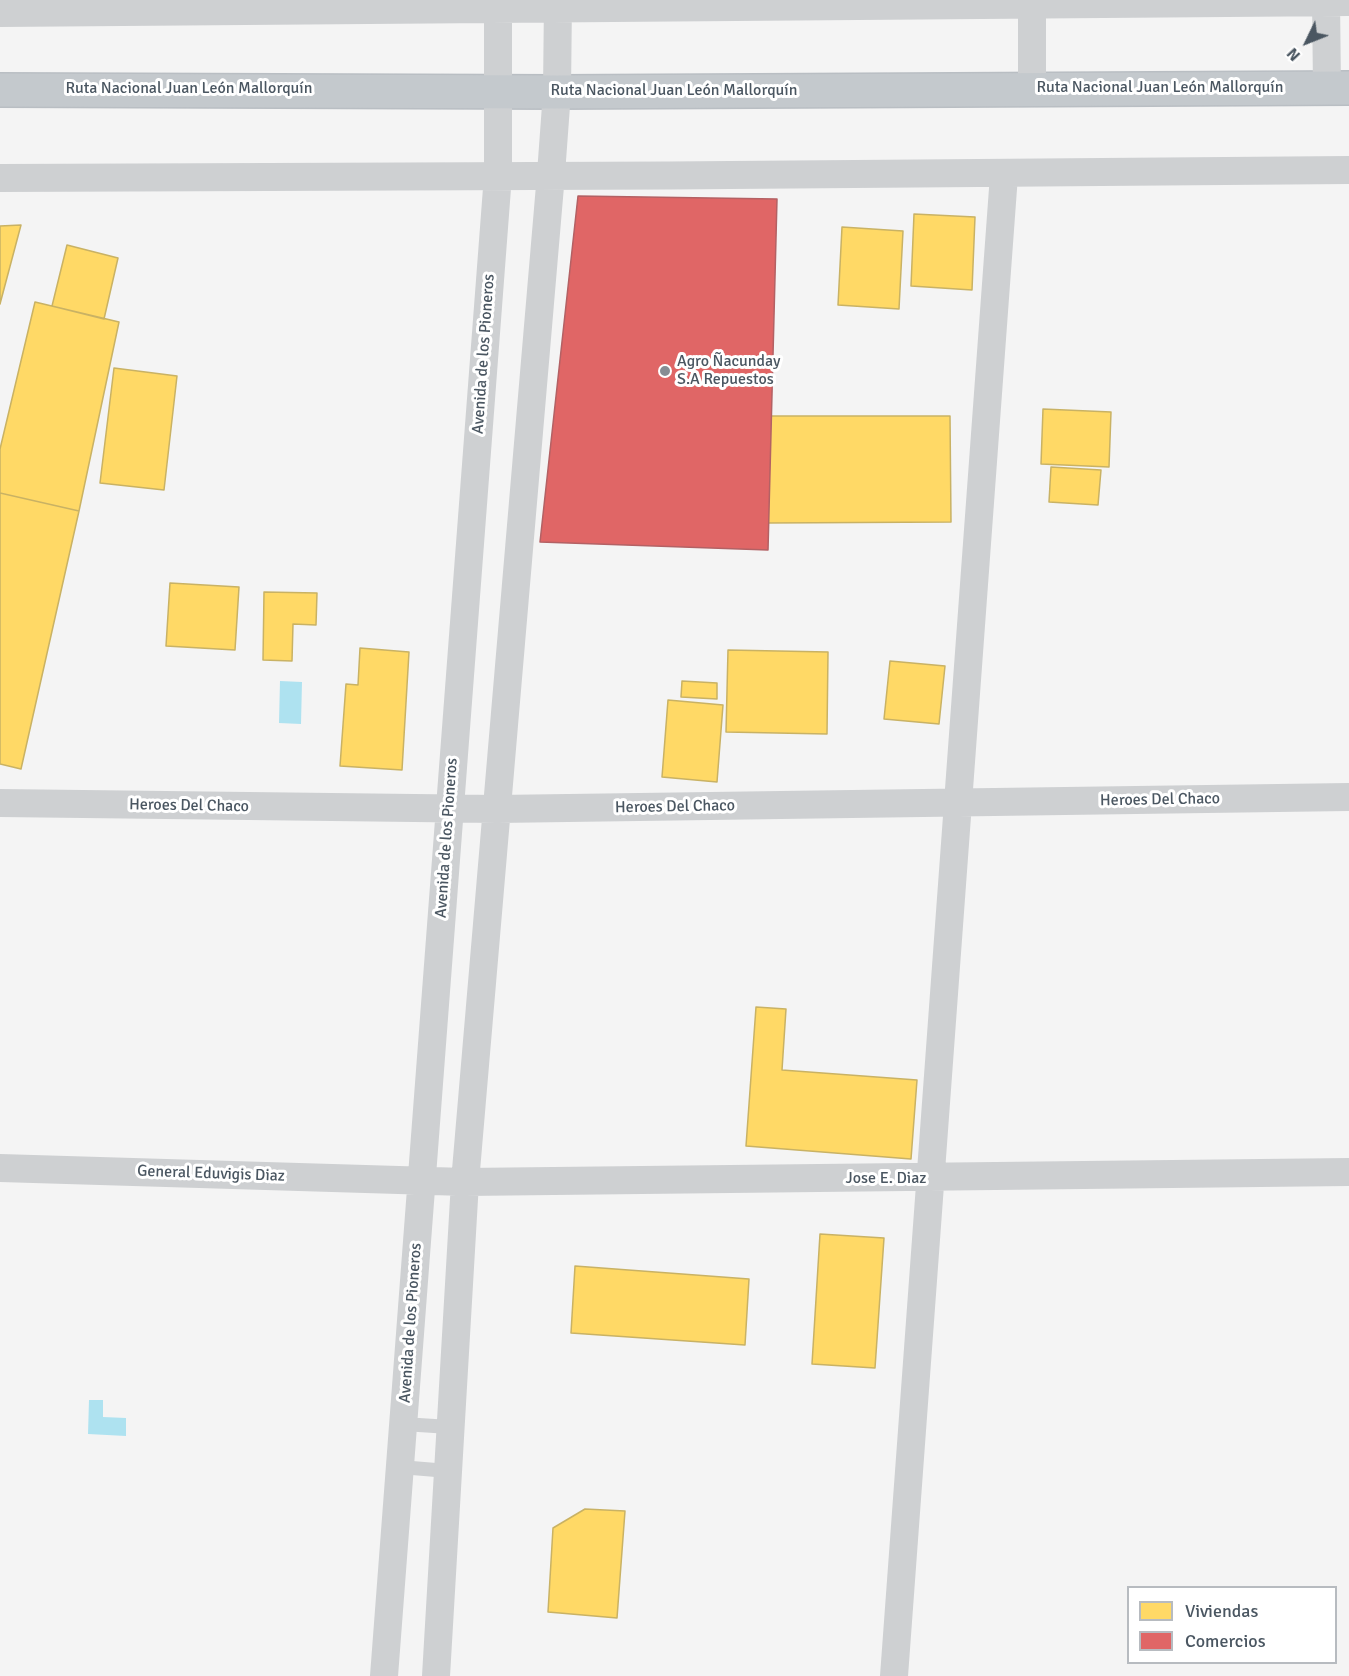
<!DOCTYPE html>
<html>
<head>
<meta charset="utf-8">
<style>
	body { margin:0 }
	#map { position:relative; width:1349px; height:1676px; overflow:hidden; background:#f4f4f4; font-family:Signika,sans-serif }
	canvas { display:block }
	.legend { position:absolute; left:1127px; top:1586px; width:210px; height:78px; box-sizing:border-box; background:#fff; border:2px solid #b7bbc0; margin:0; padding:8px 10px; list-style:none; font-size:18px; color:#4a5661 }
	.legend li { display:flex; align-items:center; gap:12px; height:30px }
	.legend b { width:30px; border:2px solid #b7bbc0 }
	.north { position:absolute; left:1277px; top:12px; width:60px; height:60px; -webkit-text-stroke:4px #fff; paint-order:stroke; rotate:227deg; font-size:16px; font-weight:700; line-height:24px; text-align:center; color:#4a5661 }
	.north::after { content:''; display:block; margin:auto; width:21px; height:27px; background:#4a5661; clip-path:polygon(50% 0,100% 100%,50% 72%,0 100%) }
</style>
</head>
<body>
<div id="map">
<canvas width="1349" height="1676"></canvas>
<ul class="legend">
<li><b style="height:16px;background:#ffd966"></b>Viviendas</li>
<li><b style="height:16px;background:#e06666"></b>Comercios</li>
</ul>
<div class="north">N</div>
</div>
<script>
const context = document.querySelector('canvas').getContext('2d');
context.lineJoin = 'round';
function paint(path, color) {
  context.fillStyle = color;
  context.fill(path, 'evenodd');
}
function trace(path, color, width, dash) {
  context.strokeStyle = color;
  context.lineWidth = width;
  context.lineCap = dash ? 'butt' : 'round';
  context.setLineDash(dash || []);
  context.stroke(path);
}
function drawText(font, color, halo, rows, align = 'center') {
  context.font = font + ' Signika,sans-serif';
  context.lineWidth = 6;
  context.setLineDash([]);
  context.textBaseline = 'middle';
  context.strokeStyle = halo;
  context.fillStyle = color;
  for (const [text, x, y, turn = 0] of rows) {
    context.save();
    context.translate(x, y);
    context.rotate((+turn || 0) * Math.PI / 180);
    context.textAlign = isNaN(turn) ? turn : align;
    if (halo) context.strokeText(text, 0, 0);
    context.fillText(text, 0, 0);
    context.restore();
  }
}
paint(new Path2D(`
	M280 681 302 682 301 724 279 723Z
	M89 1400H103V1417L126 1418V1436L88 1434Z`), '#aee2f0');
const homes = new Path2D(`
	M914 214 975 217 972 290 911 286Z
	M21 225 0 304V226Z
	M842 227 903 231 899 309 838 305Z
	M67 245 118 258 104 319 52 306Z
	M35 302 119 322 79 511 0 493V449Z
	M114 368 177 376 164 490 100 483Z
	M1043 409 1111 412 1109 467 1041 464Z
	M767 416H950L951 522 768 523Z
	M1051 467 1101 470 1098 505 1049 502Z
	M0 493 79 511 21 769 0 764Z
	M170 583 239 587 235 650 166 646Z
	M264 592 317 593 316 625 293 624 292 661 263 660Z
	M360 648 409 652 402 770 340 766 346 684 358 685Z
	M728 650 828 652 827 734 726 732Z
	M890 661 945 666 939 724 884 719Z
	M682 681 717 683V699L681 697Z
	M668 700 723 705 717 782 662 777Z
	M756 1007 786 1009 782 1070 917 1080 911 1159 746 1146Z
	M820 1234 884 1238 875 1368 812 1364Z
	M575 1266 749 1279 745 1345 571 1333Z
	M585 1509 625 1511 617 1618 548 1612 553 1528Z`);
paint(homes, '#ffd966');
trace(homes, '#c9b264', 1.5);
const shops = new Path2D(`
	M578 196 777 199 768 550 540 542Z`);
paint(shops, '#e06666');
trace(shops, '#b36164', 1.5);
const trunk = new Path2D(`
	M0 90 557 92 1349 88`);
trace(trunk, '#b9bec3', 36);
trace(new Path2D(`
	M403 1424 450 1427
	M400 1467 448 1471`), '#ced0d2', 14);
trace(new Path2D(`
	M1032 0V88
	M1326 0 1327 88
	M0 13 1349 2
	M0 178C450 176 899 176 1349 170
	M0 803 497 809 1349 797
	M0 1168 465 1182 1349 1172
	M384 1676 498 175V0
	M436 1676 465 1182 551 174 557 92 558 0
	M894 1676 1004 175`), '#ced0d2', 28);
trace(trunk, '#c4c9cd', 33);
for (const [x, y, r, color] of [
	[665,371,6,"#868d94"]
]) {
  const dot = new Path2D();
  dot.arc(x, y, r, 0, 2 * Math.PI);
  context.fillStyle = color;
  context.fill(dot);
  trace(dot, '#fff', 2);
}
drawText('16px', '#4a5661', '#fff', [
	["Ruta Nacional Juan León Mallorquín",1160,88],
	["Ruta Nacional Juan León Mallorquín",189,89],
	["Ruta Nacional Juan León Mallorquín",674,91],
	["Avenida de los Pioneros",484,354,-86],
	["Heroes Del Chaco",1160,800,-1],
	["Heroes Del Chaco",189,806,1],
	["Heroes Del Chaco",675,807,-1],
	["Avenida de los Pioneros",447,838,-86],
	["General Eduvigis Diaz",211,1174,2],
	["Jose E. Diaz",886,1179],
	["Avenida de los Pioneros",411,1323,-86]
]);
drawText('16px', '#4a5661', '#fff', [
	["Agro Ñacunday",677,362],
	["S.A Repuestos",677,380]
], 'left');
</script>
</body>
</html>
